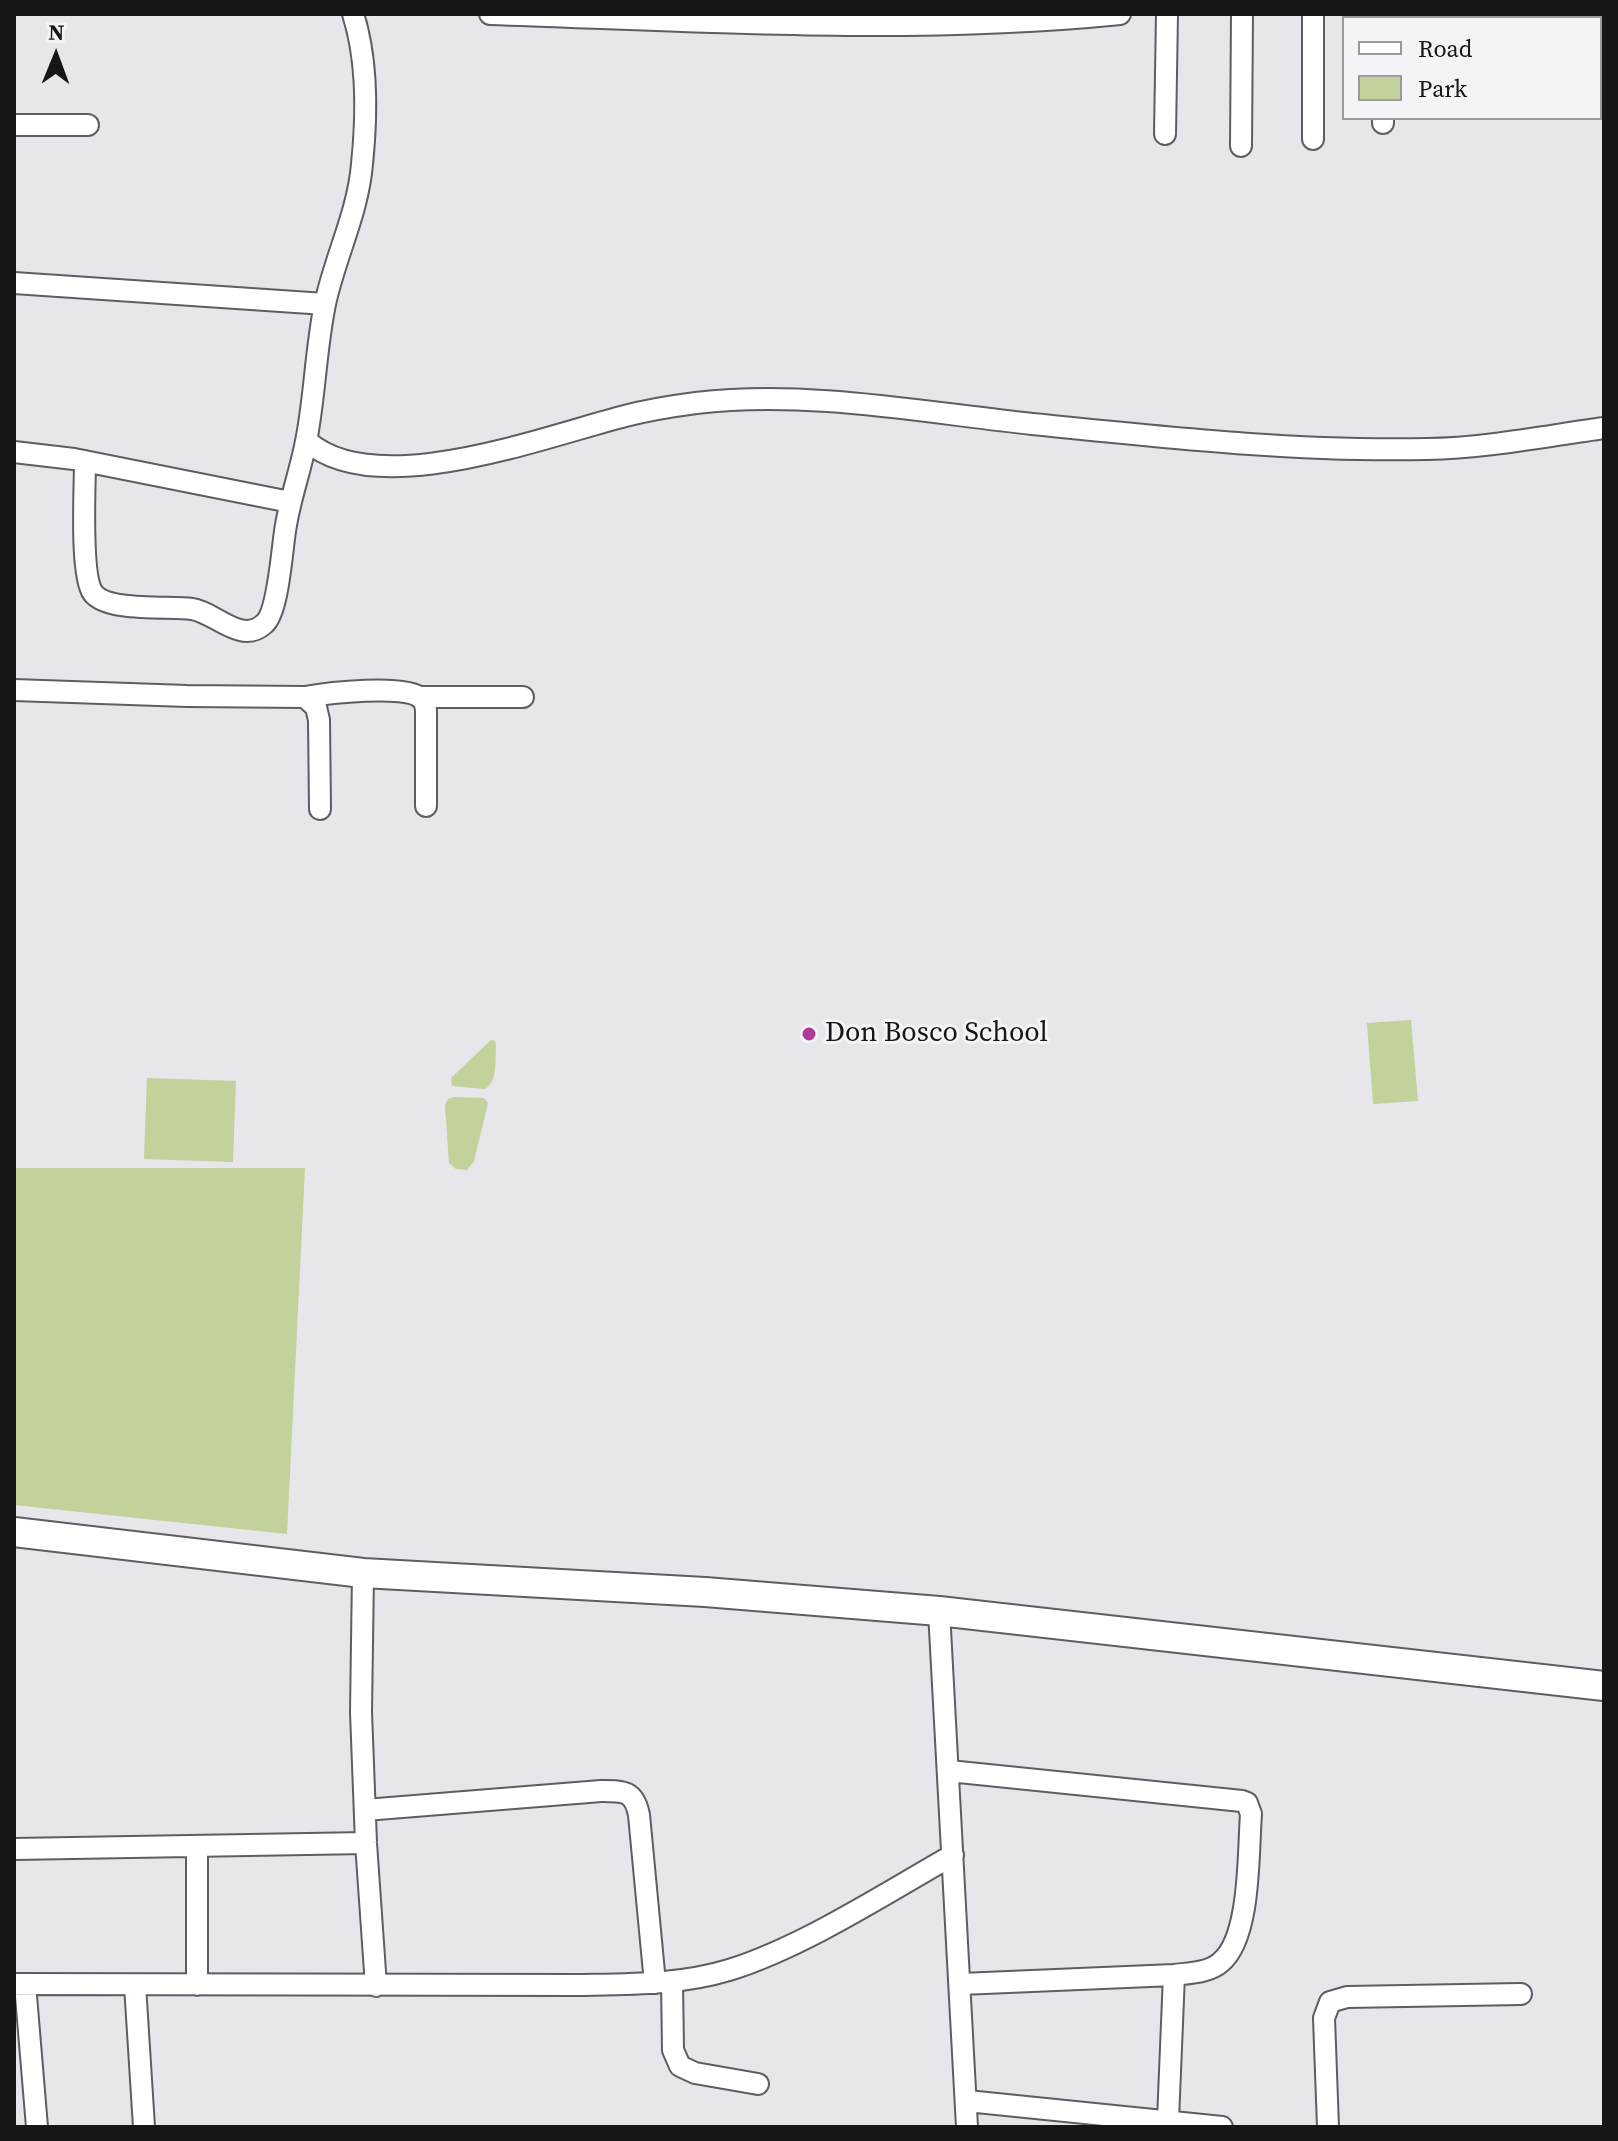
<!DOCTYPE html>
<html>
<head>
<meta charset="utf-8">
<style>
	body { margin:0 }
	#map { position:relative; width:1618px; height:2141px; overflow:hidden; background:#e6e6eb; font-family:"Source Serif 4",serif }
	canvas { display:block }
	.frame { position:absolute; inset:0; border:16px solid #161617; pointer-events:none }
	.legend { position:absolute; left:1342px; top:16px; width:260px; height:104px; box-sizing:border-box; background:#f3f3f8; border:2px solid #9b9b9e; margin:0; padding:10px 14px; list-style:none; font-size:24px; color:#161617 }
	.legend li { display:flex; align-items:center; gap:16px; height:40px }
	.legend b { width:40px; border:2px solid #9b9b9e }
	.north { position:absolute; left:16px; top:16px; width:80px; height:80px; -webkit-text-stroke:6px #f3f3f8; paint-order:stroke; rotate:1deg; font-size:22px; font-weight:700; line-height:32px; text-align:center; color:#161617 }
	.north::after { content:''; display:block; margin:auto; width:28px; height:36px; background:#161617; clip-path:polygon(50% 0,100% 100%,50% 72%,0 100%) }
</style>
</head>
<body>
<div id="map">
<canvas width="1618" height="2141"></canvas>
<div class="frame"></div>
<ul class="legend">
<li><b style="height:10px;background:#fff"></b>Road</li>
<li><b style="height:22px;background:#c3d19a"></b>Park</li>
</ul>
<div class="north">N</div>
</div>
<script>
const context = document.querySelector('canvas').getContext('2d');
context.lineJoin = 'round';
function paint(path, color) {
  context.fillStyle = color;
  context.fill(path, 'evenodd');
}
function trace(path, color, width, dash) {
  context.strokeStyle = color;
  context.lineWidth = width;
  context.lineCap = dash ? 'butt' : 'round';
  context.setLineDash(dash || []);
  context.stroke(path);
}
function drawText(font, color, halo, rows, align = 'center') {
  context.font = font + ' "Source Serif 4",serif';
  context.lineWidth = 6;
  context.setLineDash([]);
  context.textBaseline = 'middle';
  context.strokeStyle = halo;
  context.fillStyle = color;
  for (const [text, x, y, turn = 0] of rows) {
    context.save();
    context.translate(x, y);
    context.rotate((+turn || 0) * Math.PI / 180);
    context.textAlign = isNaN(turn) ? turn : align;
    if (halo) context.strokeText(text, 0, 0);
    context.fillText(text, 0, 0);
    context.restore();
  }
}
paint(new Path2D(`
	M1411 1020 1418 1101 1373 1104 1367 1023Z
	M491 1040 495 1041 496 1045C495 1059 498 1082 485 1089L452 1086 451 1078Z
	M147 1078 236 1081 233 1162 144 1159Z
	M454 1097 484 1098 488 1103 474 1161 467 1170 456 1169 449 1163 445 1105 448 1099Z
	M14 1168H305L287 1534 14 1505Z`), '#c3d19a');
const street = new Path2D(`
	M490 14C699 21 911 35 1120 14
	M1382 14V18
	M1520 14V18
	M1383 118V123
	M14 125H88
	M1165 134 1167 14
	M1313 139V14
	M1241 146 1242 14
	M14 283 325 304
	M307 441C375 502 546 436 625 416 648 410 673 406 696 403 807 390 921 412 1032 424 1162 437 1296 452 1427 449 1486 448 1546 436 1604 428
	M14 452 74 459 290 502
	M85 461C85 487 80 575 93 593 107 612 169 606 192 609 215 612 241 645 264 624 279 612 282 545 286 525 291 495 302 466 307 436 315 393 316 348 325 304 335 257 358 213 362 164 367 116 368 61 353 14
	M14 690 187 696 305 697 316 707 319 720 320 809
	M305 697C327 693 405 684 421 698 425 702 425 704 426 710V806
	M419 697H523
	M363 1573 361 1712 366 1843 376 1986
	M939 1611 967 2127
	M949 1771 1242 1801 1247 1803 1251 1814C1248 1852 1251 1937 1221 1962 1209 1973 1189 1973 1174 1975L961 1984
	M365 1810 601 1791C623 1791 634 1790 639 1815L655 1983
	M197 1847V1985
	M14 1849 366 1843
	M672 1981 673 2050 680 2066 695 2073 758 2084
	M14 1984 577 1985C628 1984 680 1985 729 1970 803 1947 886 1893 953 1855
	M25 1984 37 2127
	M135 1985 144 2127
	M967 2101 1222 2127
	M1168 2120 1174 1975
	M1328 2127 1324 2018 1330 2002 1347 1997 1521 1994`);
const secondary = new Path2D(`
	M14 1532 363 1573 705 1592 939 1611 1604 1686`);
trace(street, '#5e5e62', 24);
trace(secondary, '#5e5e62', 32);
trace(street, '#fff', 20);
trace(secondary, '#fff', 28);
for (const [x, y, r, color] of [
	[809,1034,8,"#ac3c98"]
]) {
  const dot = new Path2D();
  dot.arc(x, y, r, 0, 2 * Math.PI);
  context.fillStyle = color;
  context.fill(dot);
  trace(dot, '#f3f3f8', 3);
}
drawText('28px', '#161617', '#f3f3f8', [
	["Don Bosco School",825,1034]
], 'left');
</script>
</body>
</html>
